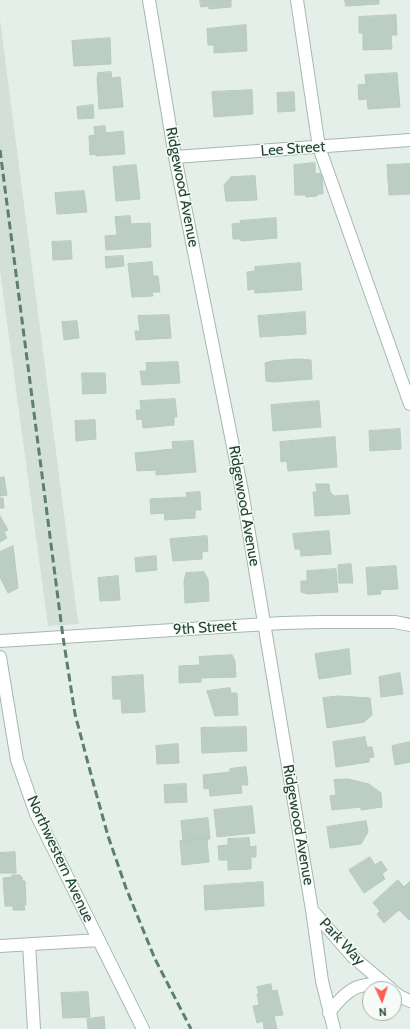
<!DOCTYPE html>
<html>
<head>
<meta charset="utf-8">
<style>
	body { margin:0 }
	#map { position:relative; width:410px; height:1029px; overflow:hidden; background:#e5efe9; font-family:Cabin,sans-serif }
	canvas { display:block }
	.north { position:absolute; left:362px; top:981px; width:40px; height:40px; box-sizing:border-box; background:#f6fbf8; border:1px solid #a1b2aa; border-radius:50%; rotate:177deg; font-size:11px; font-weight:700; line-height:16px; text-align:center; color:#214434 }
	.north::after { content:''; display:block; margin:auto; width:14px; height:18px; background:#ff5d53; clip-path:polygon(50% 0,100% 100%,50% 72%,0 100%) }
</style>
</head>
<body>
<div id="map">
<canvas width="410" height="1029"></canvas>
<div class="north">N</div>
</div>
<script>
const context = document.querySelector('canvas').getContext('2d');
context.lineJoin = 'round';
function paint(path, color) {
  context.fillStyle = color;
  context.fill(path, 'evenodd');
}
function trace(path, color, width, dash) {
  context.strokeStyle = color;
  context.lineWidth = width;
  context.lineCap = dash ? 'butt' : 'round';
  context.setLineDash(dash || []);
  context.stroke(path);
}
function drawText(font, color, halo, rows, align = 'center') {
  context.font = font + ' Cabin,sans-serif';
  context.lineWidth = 3;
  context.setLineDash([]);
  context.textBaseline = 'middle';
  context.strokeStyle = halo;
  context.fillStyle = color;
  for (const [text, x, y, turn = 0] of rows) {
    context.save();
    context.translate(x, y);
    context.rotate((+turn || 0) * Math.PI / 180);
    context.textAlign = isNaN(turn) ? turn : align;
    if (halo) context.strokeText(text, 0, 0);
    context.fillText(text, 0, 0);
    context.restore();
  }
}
paint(new Path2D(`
	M0 19 77 614 79 624 48 626 0 271Z`), '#d3e0d7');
const building = new Path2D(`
	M200 0H231V7L209 9V6L201 7Z
	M345 0H379V4L346 6Z
	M396 15 397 35H391L392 49 363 50V33H359V17Z
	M246 25 247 51 214 53V45H208L207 29Z
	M110 38 111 64 74 66 72 41Z
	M111 72 112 78 120 77 123 107 99 109 97 79 98 73Z
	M397 73 400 107 368 109 367 99 359 100 358 85 366 84 365 75Z
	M252 90 253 114 214 117 212 92Z
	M294 92 295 111 278 112 277 93Z
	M93 105 94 118 78 119 77 107Z
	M105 126 106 133 123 131 125 154 96 156V154L90 155 89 136 95 135 94 127Z
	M315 163V174L322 173 323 194H317V196L306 197V195H295L294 165Z
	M410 164V194L389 195 387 165Z
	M136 165 140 199 116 201 113 167Z
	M255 176 257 200 233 201H226L224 185 231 177Z
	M84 191 87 212 57 214 55 193Z
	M130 216 131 224 150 223 151 247 106 250 105 236 117 235 115 217Z
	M276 218 277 238 241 241V239H233L232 224 241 223 240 221Z
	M71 241 72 259 53 260 52 242Z
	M123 256 124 266 106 268 105 257Z
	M152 262 153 276H158L160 292H152L153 296 132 297 128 264Z
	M300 263 302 290 255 293 254 289 248 290 247 272 255 271V267Z
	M305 312 306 334 260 337 258 316Z
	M169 315 171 338 136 340 135 331H140L138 316Z
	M77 321 79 338 64 340 62 322Z
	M299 359 311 360 312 379 274 382 266 381 265 363 272 361Z
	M178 362 180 383 142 385 140 371H147L146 363Z
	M82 373H105L106 393 83 394Z
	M175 399 177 417H174V425L143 428 142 419 137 420 136 410H141L140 401Z
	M319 401 321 427 273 431 271 405Z
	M95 420 96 439 76 441 75 421Z
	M400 429 401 449 370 451 369 431Z
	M335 437 337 467 288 471 287 461 281 462 280 442Z
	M193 441 196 472 156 475V470L137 471 135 453 173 449 172 442Z
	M4 477 7 495 0 496V478Z
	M316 484H329L330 492 334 496 348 495 350 514 315 516 313 492H317Z
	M200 492 201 510H195V518L165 520 164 513 151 514 150 499 187 497 186 493Z
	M0 498H3L4 508H0Z
	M0 516 8 530 4 532 7 538 0 542Z
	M329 531 331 554 301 556 300 549H295L293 534Z
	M207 536 208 551 202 552V559L173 561 170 539Z
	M13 546 18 588 8 593 0 577V552Z
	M156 556 157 570 136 572 135 558Z
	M351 564 353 583H339L338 565Z
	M396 566 398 589 380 590 381 594 368 595 366 568Z
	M336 569 338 592 308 594 301 592V581H307V571Z
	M204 572 208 579 209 601 185 603 184 581 186 573Z
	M118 576 120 600 100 601 98 578Z
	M349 649 351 674 319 679 315 654Z
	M232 655 235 661 236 677 201 678V682L179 683V666L200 665 199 657Z
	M400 673 403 694 381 697 379 677Z
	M143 675 145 712 122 713 121 699H113L112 677Z
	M230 688 231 693H237L238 715 215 716 207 691Z
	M338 696 370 698 372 715 364 722 327 728 323 698Z
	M246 727 247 751 202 753 201 728Z
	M365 737 367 747H372L374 757 369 758V762L336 767 333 742Z
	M410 742V762L395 765 392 746Z
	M178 744 179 763 157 764 156 746Z
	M246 767 248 785H241L242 793 210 796 209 788 204 789 203 775 230 772V769Z
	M348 779 369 784 381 793 382 807 361 810V807L332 810 330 796 336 795 334 780Z
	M186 784 187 802 165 803 164 785Z
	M252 806 255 833 217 837 214 810Z
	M208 818 210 839 183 841 181 821Z
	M366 821 368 832 361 844 330 848 327 827Z
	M249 838 250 847 256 846V857H251V869L228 870V860H219L218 846 228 845V839Z
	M207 839 209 862 182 865 180 841Z
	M15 852 16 873H0V853Z
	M370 857 375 865 381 861 387 870 382 874 385 879 364 893 349 870Z
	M12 875H20L21 877H22V881H25L26 905H24L25 910H13V906H5L3 878 12 877Z
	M398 880 404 887 410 881V919L409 920 399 910 384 923 377 914 380 911 373 903Z
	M263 882 264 906 205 910 204 886Z
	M271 984 272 991 277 990 283 1015 274 1016 277 1029H264L263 1021 257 1023 253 1006 259 1005 257 994H259L257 987Z
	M88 992 90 1017 63 1018 61 993Z
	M104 1017 105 1029H88L87 1019Z`);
paint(building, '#bccec4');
trace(building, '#b6cabe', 1);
const minor = new Path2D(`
	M149 0 175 157 242 491 312 910 322 981 334 1029
	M297 0 319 147 410 404
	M175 157 410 140
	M0 641 283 623 320 622H395L410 625
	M0 657 17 760 36 814 143 1029
	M312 910 353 957 391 989
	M29 944 34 1029
	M0 946 99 940
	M394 992 399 996 410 1001
	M329 1013C337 1002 348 989 361 986 368 984 376 983 383 982`);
trace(minor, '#a6b8af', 14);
trace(minor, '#fff', 12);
trace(new Path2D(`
	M0 150 63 637 75 714 93 782 108 836 126 888 155 959 191 1029`), '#5c7f6f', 3, [8, 4]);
drawText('15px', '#214434', '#f6fbf8', [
	["Lee Street",293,149,-4],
	["Ridgewood Avenue",182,187,79],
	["Ridgewood Avenue",244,506,80],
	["9th Street",205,628,-4],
	["Ridgewood Avenue",298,825,80],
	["Northwestern Avenue",60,859,65],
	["Park Way",342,942,47]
]);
</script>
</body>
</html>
